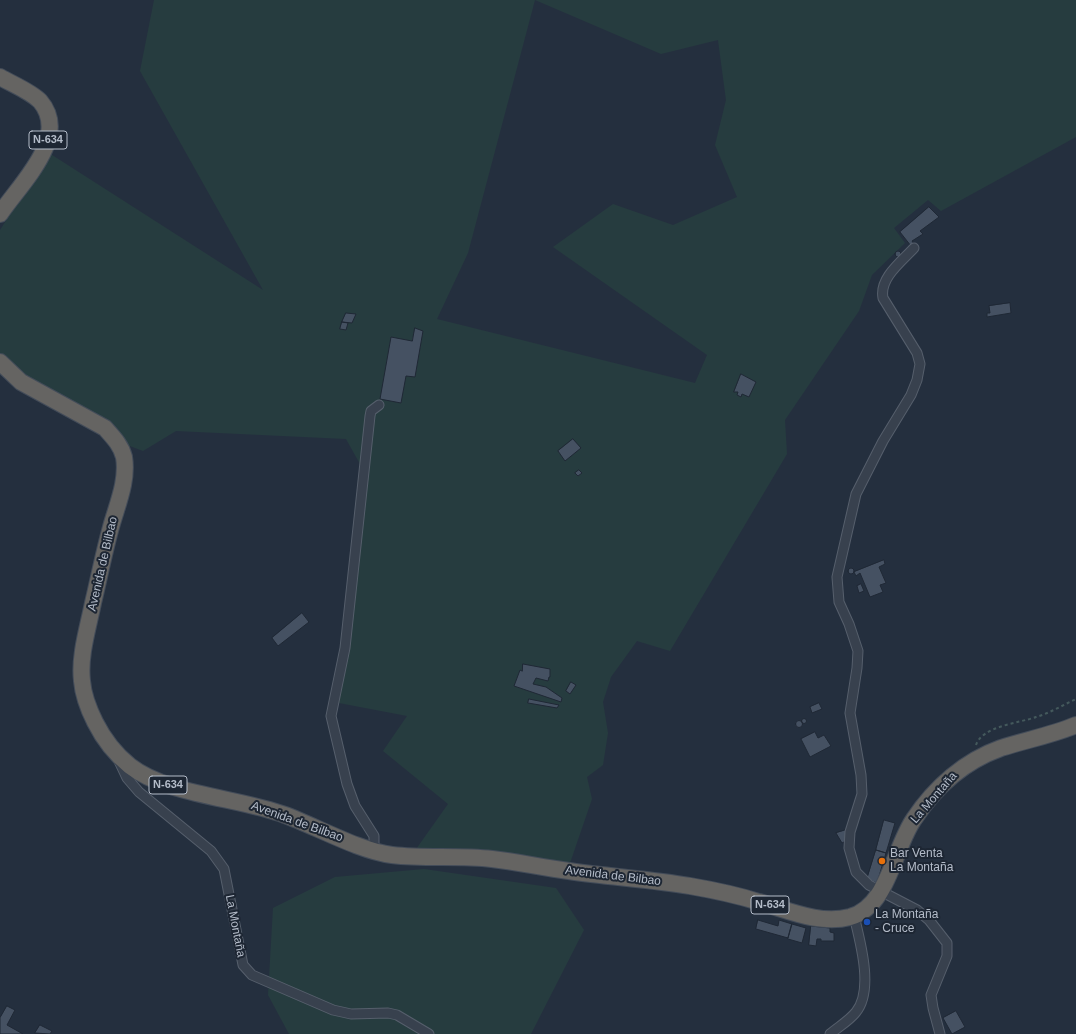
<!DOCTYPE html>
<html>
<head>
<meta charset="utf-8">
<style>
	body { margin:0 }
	canvas { display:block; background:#242f3e }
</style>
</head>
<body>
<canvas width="1076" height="1034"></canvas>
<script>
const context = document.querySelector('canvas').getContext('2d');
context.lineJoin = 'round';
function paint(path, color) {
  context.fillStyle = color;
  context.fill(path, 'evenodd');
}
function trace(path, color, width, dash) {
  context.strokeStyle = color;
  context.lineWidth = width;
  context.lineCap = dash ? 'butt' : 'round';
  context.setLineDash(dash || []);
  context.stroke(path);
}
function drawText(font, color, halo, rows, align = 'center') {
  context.font = font + ' Helvetica,sans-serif';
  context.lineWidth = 4;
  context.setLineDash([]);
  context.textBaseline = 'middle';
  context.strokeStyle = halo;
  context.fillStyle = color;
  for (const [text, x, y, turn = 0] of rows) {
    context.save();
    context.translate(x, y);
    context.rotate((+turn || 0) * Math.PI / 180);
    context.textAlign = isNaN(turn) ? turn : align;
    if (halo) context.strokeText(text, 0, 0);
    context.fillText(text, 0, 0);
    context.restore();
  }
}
paint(new Path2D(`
	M154 0H1076V137L941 211 928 200 894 228 905 243 872 275 859 311 785 420 787 454 670 651 637 641 611 677 603 702 608 733 603 765 587 777 592 799 569 866 414 852 448 804 383 751 407 716 339 703 365 473 346 439 176 431 143 451 127 445 27 377 0 356V230L49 153 263 290 140 71ZM535 0 661 54 718 40 726 100 715 145 737 197 673 225 613 204 553 247 707 355 695 383 437 319 468 253Z
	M424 869 556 888 584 930 531 1034H289L268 995 273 908 335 877Z`), '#263c3f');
const building = new Path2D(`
	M929 207 939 217 920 231 923 234 912 241 914 244 911 246 900 232Z
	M895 254a3 3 0 1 1 6 0a3 3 0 1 1-6 0Z
	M1010 303 1011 313 987 317V313H990L989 306Z
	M346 313 356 314 352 323 342 322Z
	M342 322 348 323 346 330 340 329Z
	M415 328 423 331 415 377 406 376 401 403 380 399 391 337 412 341Z
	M741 374 756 382 749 397 742 394 741 397 737 395 738 392H734Z
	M573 439 581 448 565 461 558 451Z
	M579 470 582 473 578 476 575 473Z
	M884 560 885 564 879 567 886 583 880 585 883 592 870 597 860 573 856 576 854 572Z
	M848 571a3 3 0 1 1 6 0a3 3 0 1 1-6 0Z
	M861 584 864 591 859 593 857 586Z
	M302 613 309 622 278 646 272 638Z
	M523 664 550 669V677H549L548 681 536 678 533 684 546 687 562 698 561 702 514 686 520 670 522 671Z
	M571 682 576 685 570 694 566 691Z
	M529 699 559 705 557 708 528 703Z
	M819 703 822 709 812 713 810 707Z
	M801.5 721a2.5 2.5 0 1 1 5 0a2.5 2.5 0 1 1-5 0Z
	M795.5 724a3.5 3.5 0 1 1 7 0a3.5 3.5 0 1 1-7 0Z
	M815 732 818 738 824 735 831 746 810 757 801 739Z
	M884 820 895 823 886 853 876 850Z
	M846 830V841L842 843 836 833Z
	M876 850 886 853 877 883 867 879Z
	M933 909 938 913 933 918 928 914Z
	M758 920 778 926 779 920 792 924 788 938 756 929Z
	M792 924 806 928 802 943 788 939Z
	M811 926 830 928V932L834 933V941H821V939H817L816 946 809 945Z
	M7 1006 15 1010 7 1025 23 1034H0V1018Z
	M956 1011 965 1027 952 1034 943 1018Z
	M40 1025 52 1031 50 1034 35 1033Z`);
paint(building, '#455162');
trace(building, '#1f2835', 1);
const minor = new Path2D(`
	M914 248C902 261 879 278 883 298L917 353 920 364 917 380 911 395 883 441 856 494 837 577 839 602 849 624 858 651 857 668 850 713 861 775 862 794 850 832 849 848 856 872 869 885 917 910 929 920 947 943V956L931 995 933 1008 940 1034
	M118 759 127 778 139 792 211 851 224 869 243 965 252 975 333 1010 351 1014 388 1013 397 1015 429 1034
	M374 851V836L355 806 347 784 331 716 345 648 370 416 371 411 379 405
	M830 1034C838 1027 849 1021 856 1012 874 990 860 941 854 916`);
const trunk = new Path2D(`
	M0 77C12 84 30 91 40 101 71 137 20 184 0 214
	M0 362 21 382 105 428C113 437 121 445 124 457 128 481 117 505 111 527 104 552 99 578 93 603 88 628 79 656 82 681 83 693 89 710 95 722 103 738 115 754 130 766 167 795 240 798 285 815 317 827 360 851 392 855 425 859 459 855 492 859 518 862 544 868 569 871 609 877 650 879 690 886 713 890 737 895 759 902 788 910 819 925 850 917 889 906 893 849 914 819 935 787 965 761 1001 748 1026 740 1052 735 1076 725`);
trace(minor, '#565f6c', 11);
trace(trunk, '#434c59', 18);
trace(new Path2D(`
	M976 745C982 726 1020 723 1036 717 1050 713 1063 705 1076 699`), '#44595c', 2, [3, 3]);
trace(minor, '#38414e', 9);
trace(trunk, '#656462', 16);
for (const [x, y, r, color] of [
	[882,861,4,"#e8710a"],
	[867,922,4,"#1a4fb4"]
]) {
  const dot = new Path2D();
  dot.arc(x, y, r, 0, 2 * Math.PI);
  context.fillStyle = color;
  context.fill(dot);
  trace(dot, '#1d2633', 1.5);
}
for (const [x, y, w] of [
	[48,140,38],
	[168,785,38],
	[770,905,38]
]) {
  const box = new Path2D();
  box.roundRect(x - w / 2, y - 9, w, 18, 3);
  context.fillStyle = '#1d2633';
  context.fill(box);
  trace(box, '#b4bcc9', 1);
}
drawText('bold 11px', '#b4bcc9', null, [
	["N-634",48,140],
	["N-634",168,785],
	["N-634",770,905]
]);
drawText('12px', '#b4bcc9', '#1d2633', [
	["Avenida de Bilbao",103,564,-77],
	["La Montaña",934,798,-49],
	["Avenida de Bilbao",297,822,20],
	["Avenida de Bilbao",613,876,7],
	["La Montaña",235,926,79]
]);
drawText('12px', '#b4bcc9', '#1d2633', [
	["Bar Venta",890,854],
	["La Montaña",890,868],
	["La Montaña",875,915],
	["- Cruce",875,929]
], 'left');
</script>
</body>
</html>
